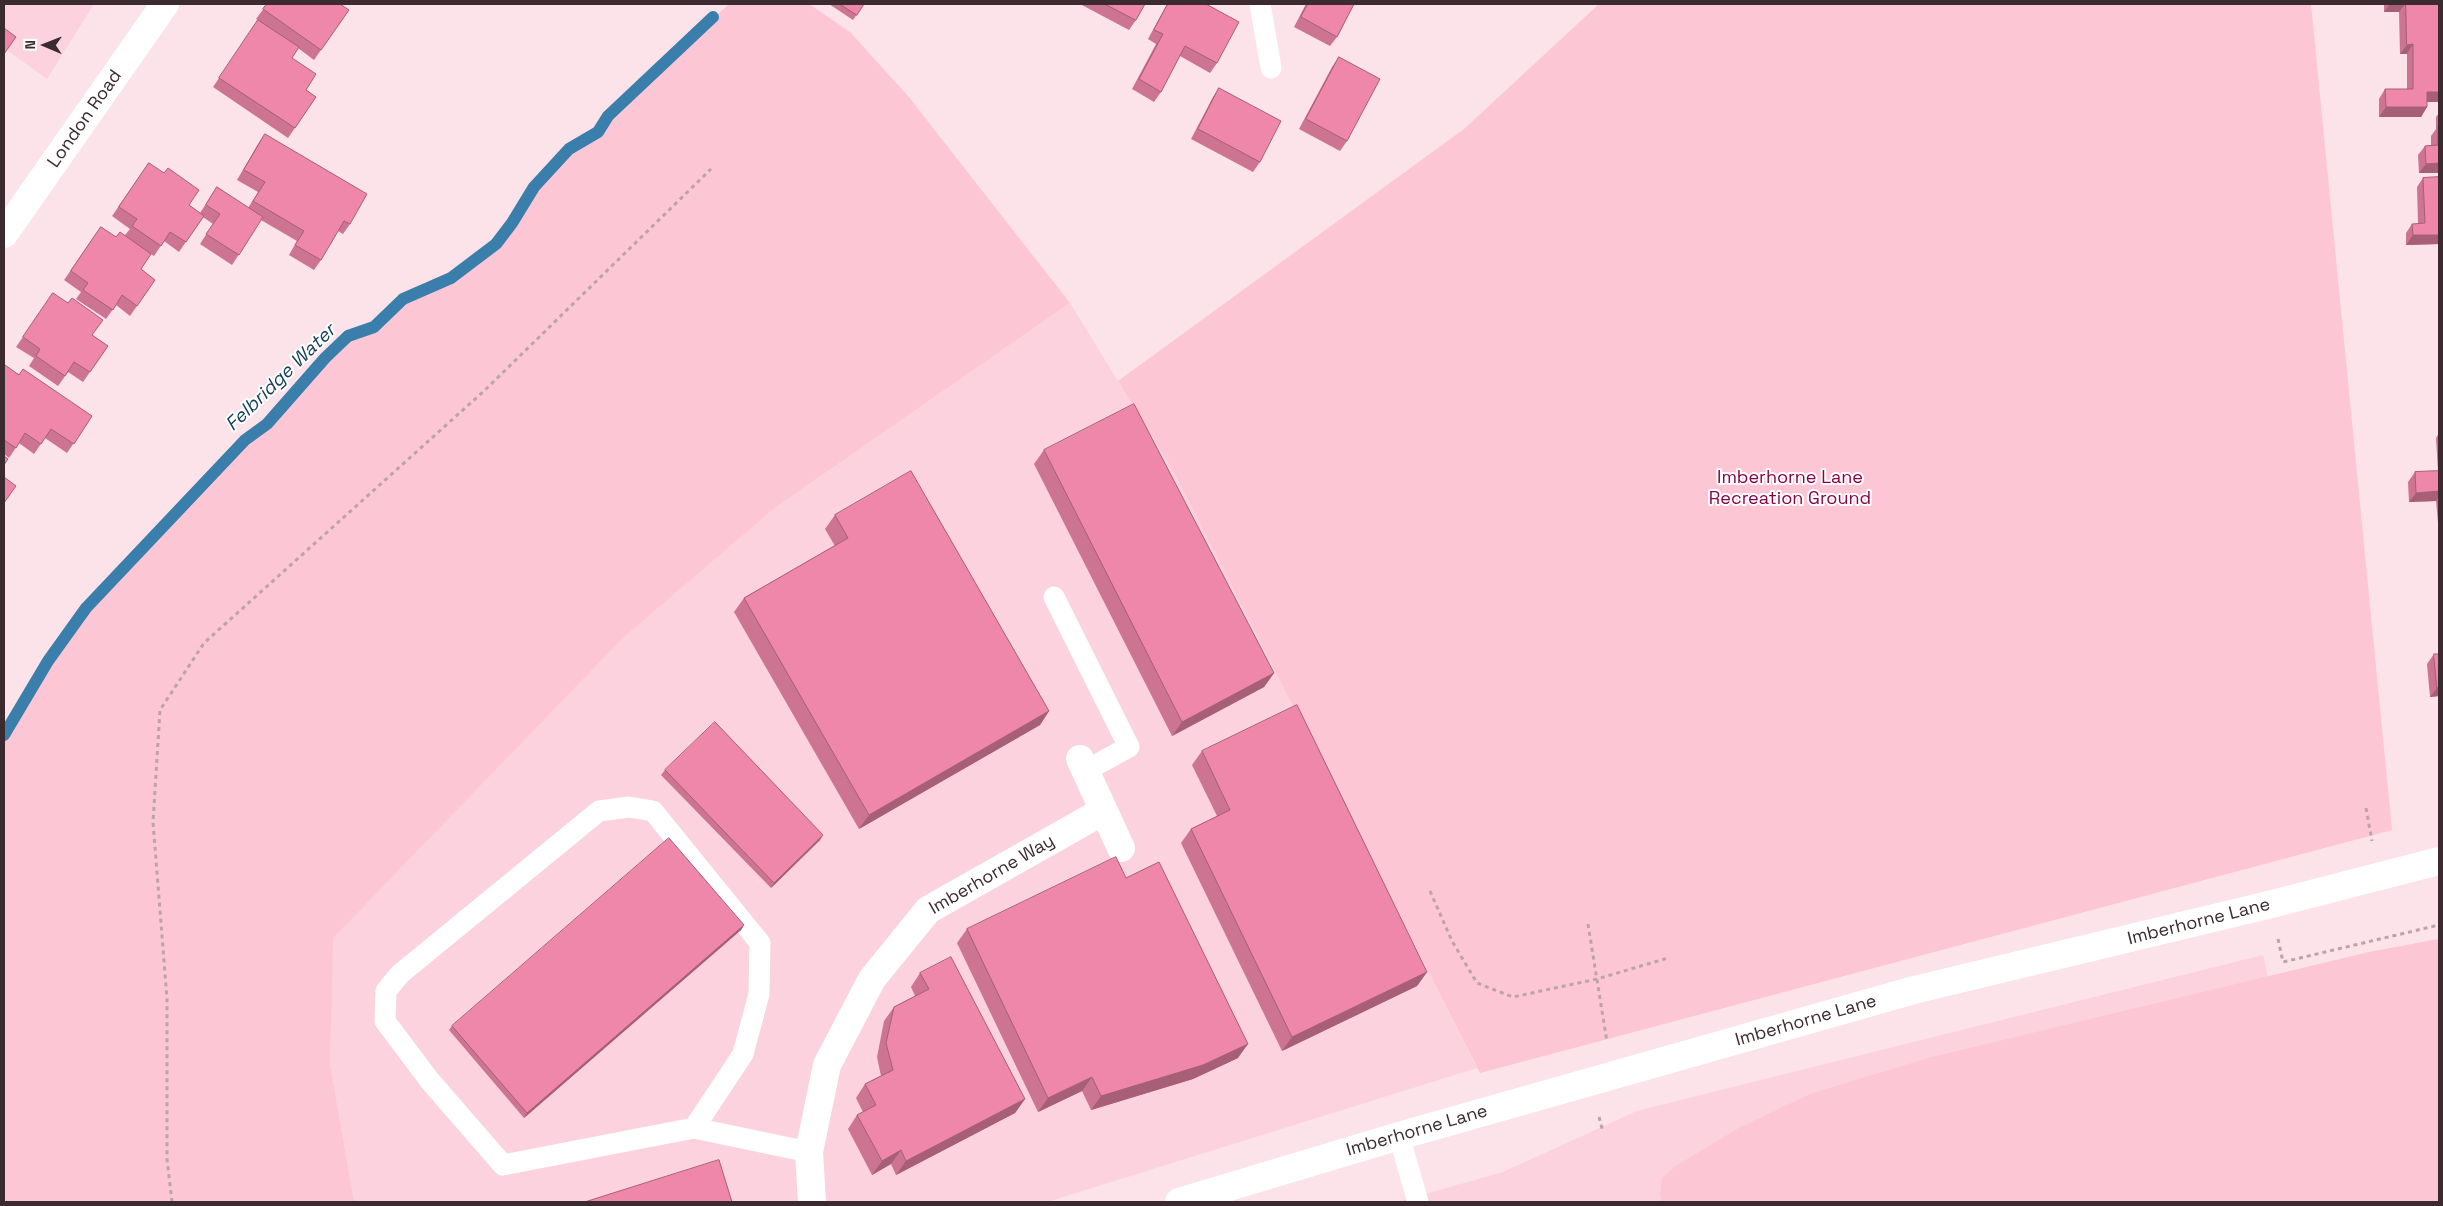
<!DOCTYPE html>
<html>
<head>
<meta charset="utf-8">
<style>
	body { margin:0 }
	#map { position:relative; width:2443px; height:1206px; overflow:hidden; background:#fce2e9; font-family:"Space Grotesk",sans-serif }
	canvas { display:block }
	.frame { position:absolute; inset:0; border:5px solid #3b2b30; pointer-events:none }
	.north { position:absolute; left:20px; top:20px; width:50px; height:50px; -webkit-text-stroke:4px #fff; paint-order:stroke; rotate:271deg; font-size:14px; font-weight:700; line-height:20px; text-align:center; color:#3b2b30 }
	.north::after { content:''; display:block; margin:auto; width:18px; height:22px; background:#3b2b30; clip-path:polygon(50% 0,100% 100%,50% 72%,0 100%) }
</style>
</head>
<body>
<div id="map">
<canvas width="2443" height="1206"></canvas>
<div class="frame"></div>
<div class="north">N</div>
</div>
<script>
const context = document.querySelector('canvas').getContext('2d');
context.lineJoin = 'round';
function paint(path, color) {
  context.fillStyle = color;
  context.fill(path, 'evenodd');
}
function trace(path, color, width, dash) {
  context.strokeStyle = color;
  context.lineWidth = width;
  context.lineCap = dash ? 'butt' : 'round';
  context.setLineDash(dash || []);
  context.stroke(path);
}
function drawText(font, color, halo, rows, align = 'center') {
  context.font = font + ' "Space Grotesk",sans-serif';
  context.lineWidth = 4;
  context.setLineDash([]);
  context.textBaseline = 'middle';
  context.strokeStyle = halo;
  context.fillStyle = color;
  for (const [text, x, y, turn = 0] of rows) {
    context.save();
    context.translate(x, y);
    context.rotate((+turn || 0) * Math.PI / 180);
    context.textAlign = isNaN(turn) ? turn : align;
    if (halo) context.strokeText(text, 0, 0);
    context.fillText(text, 0, 0);
    context.restore();
  }
}
paint(new Path2D(`
	M4 4H94L47 79 4 48Z
	M1070 303 1172 469 1477 1068 1047 1202H354L330 1063 332 938 623 638 776 507Z
	M2439 939V1202H1397L1503 1172 1637 1111 2263 955 2268 978 2369 952Z`), '#fbd2de');
paint(new Path2D(`
	M729 4H809L850 32 908 96 1070 303 776 507 623 638 333 938 330 1063 354 1202H4V735L48 661 86 608 245 440 267 424 325 358 348 336 374 327 403 299 451 278 496 244 512 223 534 187 569 149 598 132 608 116Z
	M1599 4H2311L2392 830 1480 1073 1172 469 1118 381 1464 129Z
	M2439 939V1202H1662L1660 1195 1662 1178 1676 1166 1737 1129 1810 1094 1928 1058 2369 952Z`), '#fcc6d5');
trace(new Path2D(`
	M4 735 48 661 86 608 245 440 267 424 325 358 348 336 374 327 403 299 451 278 496 244 512 223 534 187 569 149 598 132 608 116 713 17`), '#3a7eab', 12);
trace(new Path2D(`
	M2366 808 2372 841
	M1430 891 1452 941 1477 983 1513 997 1597 979 1668 958
	M1588 924 1607 1042
	M2278 939 2283 962 2439 925
	M1599 1117 1603 1132
	M172 1202 167 1159V999L153 822 160 710 204 643 484 391 711 169`), '#baa3a9', 3, [4, 4]);
trace(new Path2D(`
	M1260 4 1271 68
	M1054 597 1129 747 1085 771
	M694 1128 743 1054 759 994 760 943 653 811 629 807 599 811 400 974 386 991 385 1021 430 1081 503 1165 694 1128 809 1152
	M1399 1136 1418 1202`), '#fff', 21);
trace(new Path2D(`
	M1080 759 1121 848
	M812 1202 809 1152 827 1065 872 979 928 910 1103 811`), '#fff', 28);
trace(new Path2D(`
	M1179 1202 1399 1136 1914 990 2272 904 2439 861`), '#fff', 28);
trace(new Path2D(`
	M4 234 165 4`), '#fff', 28);
paint(new Path2D(`
	M267 4 349 10 314 60 298 48 292 58 306 90 316 97 288 138 213 87 258 20 256 19Z
	M829 4H864L853 20Z
	M1080 4H1145L1136 20 1129 30Z
	M1167 4H1206L1217 63 1210 73 1180 56 1161 92 1154 102 1132 89 1156 44 1148 39Z
	M1306 4H1354L1337 37 1330 46 1294 27Z
	M2384 4H2439V102H2427V107L2421 117H2379V99L2385 89H2407V54H2400L2399 12H2384Z
	M1339 57 1347 141 1340 151 1299 129 1332 67Z
	M1219 88 1260 162 1253 172 1191 139 1213 97Z
	M2439 113V173H2419L2418 155 2425 146 2431 145V136L2436 129V117Z
	M265 134 350 224 343 234 338 231 321 260 314 270 289 255 297 241 261 220 232 265 200 244 213 224 203 217 179 252 164 241 154 256 151 254 141 269 155 280 130 316 116 305 106 319 76 299 81 292 64 280 101 227 116 237 125 235 130 229 112 216 149 163 189 205 200 213 217 187 248 208 258 192 237 180 258 144Z
	M2439 177V244L2406 245V233L2412 224H2418L2417 187 2423 178Z
	M53 293 92 335 108 346 83 382 68 372 58 386 29 366 34 358 16 347Z
	M4 366 92 416 67 453 45 438 34 454 19 443 9 458 4 454Z
	M2439 433V533L2436 501 2409 502 2408 482 2415 472 2438 471 2436 438Z
	M1044 450 1274 673 1264 687 1172 736 1034 464Z
	M835 515 1049 711 1040 725 859 829 734 612 744 598 835 546 825 529Z
	M2434 654 2439 696 2430 697 2427 664Z
	M1202 751 1427 972 1417 986 1282 1051 1181 843 1191 829 1217 816 1192 765Z
	M665 770 820 840 771 888 661 775Z
	M1126 878 1238 1058 1193 1079 1091 1110 1082 1091 1038 1112 957 943 967 929Z
	M744 925 741 930 524 1118 449 1030 452 1026Z
	M920 973 1025 1099 1015 1113 896 1175 891 1164 872 1175 848 1129 857 1115 863 1112 856 1098 865 1084 881 1076 877 1057 884 1021 894 1007 915 996 911 987Z`), '#cd7492');
paint(new Path2D(`
	M2390 4H2405L2399 12H2384Z
	M2413 44 2407 54H2400L2407 45Z
	M2427 92H2439V102H2420Z
	M2386 107H2427L2421 117H2379Z
	M2439 163V173H2419L2426 164Z
	M2413 235H2439V244L2406 245Z
	M2439 491V497L2436 501 2409 502 2416 493Z
	M1274 673 1264 687 1172 736 1182 722Z
	M2439 687V696L2430 697 2437 688Z
	M1049 711 1040 725 859 829 869 815Z
	M823 835 820 840 771 888 774 883Z
	M744 925 741 930 524 1118 527 1113Z
	M1427 972 1417 986 1282 1051 1292 1037Z
	M1248 1044 1238 1058 1193 1079 1091 1110 1101 1096Z
	M1092 1077 1082 1091 1038 1112 1048 1098Z
	M1025 1099 1015 1113 896 1175 906 1161Z
	M901 1150 891 1164 872 1175 882 1161Z`), '#a75e77');
const building = new Path2D(`
	M267 4H340L349 10 321 50 263 9Z
	M840 4H864L857 15Z
	M1105 4H1145L1136 20Z
	M1168 4H1206L1239 22 1217 63 1185 46 1161 92 1139 79 1163 34 1154 30Z
	M1308 4H1354L1337 37 1301 17Z
	M2406 4H2439V92H2427V107H2386L2385 89H2413V44L2407 45Z
	M258 20 299 47 292 58 316 74 306 90 316 97 295 128 219 78Z
	M4 28 16 37 4 54Z
	M1339 57 1380 79 1347 141 1306 119Z
	M1219 88 1281 121 1260 162 1198 129Z
	M2439 126V163L2426 164 2425 146 2438 145V127Z
	M265 134 367 194 350 224 344 221 321 260 295 245 304 231 253 201 265 182 244 170Z
	M149 163 164 173 168 168 199 190 189 205 204 216 186 242 170 232 161 246 132 226 137 219 119 207Z
	M2439 177V235H2413L2412 224 2425 223 2423 178Z
	M217 187 263 217 239 255 206 234 220 214 206 205Z
	M101 227 116 237 120 232 151 254 141 269 155 280 137 306 122 295 113 310 83 290 88 283 71 271Z
	M53 293 68 303 72 298 103 320 92 335 108 346 90 372 74 362 65 376 36 356 40 349 23 337Z
	M5 365 19 375 23 369 92 416 74 444 51 429 41 444 25 433 16 448 4 440V366Z
	M1134 404 1274 673 1182 722 1044 450Z
	M4 456 8 459 4 465Z
	M911 471 1049 711 869 815 744 598 848 538 835 515Z
	M2439 471V491L2416 493 2415 472Z
	M4 477 16 486 4 503Z
	M2434 654H2439V687L2437 688Z
	M1297 705 1427 972 1292 1037 1191 829 1230 810 1202 751Z
	M715 722 823 835 774 883 665 770Z
	M669 838 744 925 527 1113 452 1026Z
	M1116 857 1126 878 1159 862 1248 1044 1203 1065 1101 1096 1092 1077 1048 1098 967 929Z
	M951 957 1025 1099 906 1161 901 1150 882 1161 857 1115 876 1105 865 1084 893 1070 886 1043 894 1007 929 989 920 973Z
	M719 1160 732 1202H585Z`);
paint(building, '#ee87aa');
trace(building, '#a75e77', 1);
drawText('18px', '#3b2b30', '#fff', [
	["London Road",85,119,-55],
	["Imberhorne Way",992,875,-30],
	["Imberhorne Lane",2199,922,-14],
	["Imberhorne Lane",1806,1021,-16],
	["Imberhorne Lane",1417,1131,-16]
]);
drawText('18px', '#860547', '#fff', [
	["Imberhorne Lane",1790,478],
	["Recreation Ground",1790,499]
]);
drawText('italic 19px', '#143e58', '#fff', [
	["Felbridge Water",281,378,-44]
]);
</script>
</body>
</html>
